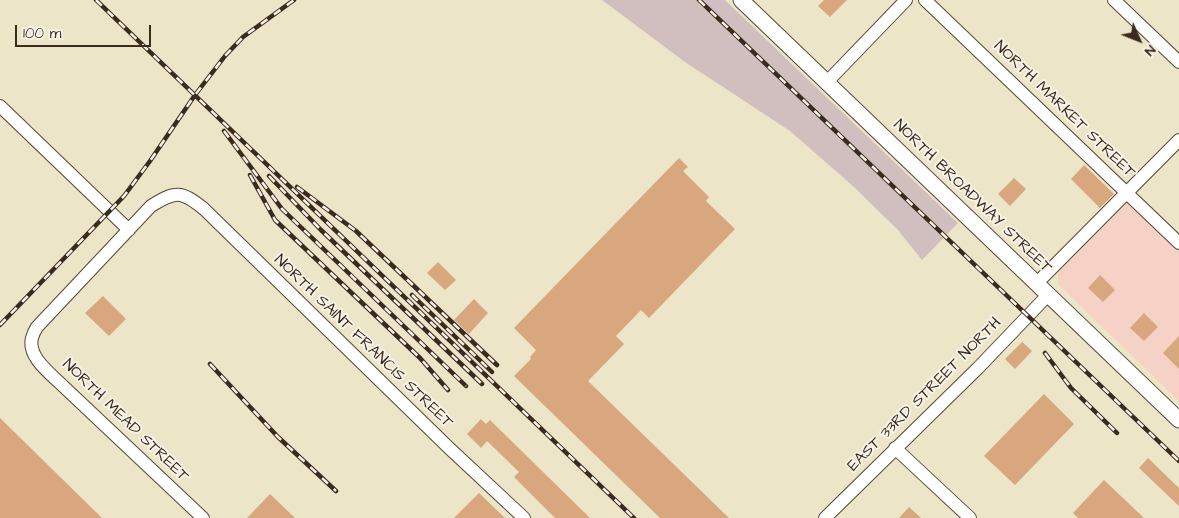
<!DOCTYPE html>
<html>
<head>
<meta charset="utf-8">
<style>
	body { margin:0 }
	#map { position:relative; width:1179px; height:518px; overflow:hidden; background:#ece5c7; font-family:"Architects Daughter",sans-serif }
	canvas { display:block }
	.north { position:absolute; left:1114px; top:15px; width:50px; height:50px; -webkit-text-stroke:4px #f7f3e8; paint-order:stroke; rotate:134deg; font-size:14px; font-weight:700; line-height:20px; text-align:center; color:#3b2a1e }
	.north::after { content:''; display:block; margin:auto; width:18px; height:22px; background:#3b2a1e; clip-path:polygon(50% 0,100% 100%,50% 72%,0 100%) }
	.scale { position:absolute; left:15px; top:25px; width:136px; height:22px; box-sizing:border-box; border:2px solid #3b2a1e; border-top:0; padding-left:6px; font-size:15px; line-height:18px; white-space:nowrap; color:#3b2a1e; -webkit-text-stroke:4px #f7f3e8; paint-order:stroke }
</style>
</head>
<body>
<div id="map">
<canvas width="1179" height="518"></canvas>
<div class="north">N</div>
<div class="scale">100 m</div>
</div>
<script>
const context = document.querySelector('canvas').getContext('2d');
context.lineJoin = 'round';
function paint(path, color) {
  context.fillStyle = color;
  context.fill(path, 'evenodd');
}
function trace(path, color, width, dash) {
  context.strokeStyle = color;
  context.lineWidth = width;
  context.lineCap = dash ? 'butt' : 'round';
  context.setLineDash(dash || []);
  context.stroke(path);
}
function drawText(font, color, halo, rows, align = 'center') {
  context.font = font + ' "Architects Daughter",sans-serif';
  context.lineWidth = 4;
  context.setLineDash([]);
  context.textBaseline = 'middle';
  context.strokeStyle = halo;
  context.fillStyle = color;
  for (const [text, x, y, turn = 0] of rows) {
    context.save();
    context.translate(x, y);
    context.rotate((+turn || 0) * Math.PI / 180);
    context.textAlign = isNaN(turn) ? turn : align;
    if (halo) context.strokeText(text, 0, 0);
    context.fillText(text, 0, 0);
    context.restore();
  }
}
paint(new Path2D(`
	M1131 202 1179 248V401L1058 284V270L1127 203Z`), '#f6d1c5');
paint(new Path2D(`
	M602 0H725L958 223 922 260 898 230 854 187 790 131 685 62Z`), '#d1bfbf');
paint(new Path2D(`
	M824 0H847L830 17 818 6Z
	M679 158 688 167 683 171 709 197 706 201 735 229 649 318 641 310 616 336 624 344 588 381 729 518H660L514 376 531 359 530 357 536 350 514 328Z
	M1084 165 1114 194 1100 208 1071 179Z
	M1014 178 1026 189 1010 206 998 194Z
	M438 262 456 280 445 290 427 273Z
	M1100 275 1115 290 1103 302 1088 288Z
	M103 296 126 319 109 336 85 313Z
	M474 299 488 313 469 334 454 320Z
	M1144 313 1158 327 1144 341 1130 328Z
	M1179 336V369L1163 353Z
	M1022 342 1032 351 1015 369 1005 359Z
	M1044 394 1074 424 1015 485 984 456Z
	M0 418 102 518H0Z
	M481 419 486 424 490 420 590 518H555L514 477 519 472 487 441 481 448 467 434Z
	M1148 458 1179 488V506L1139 468Z
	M1104 480 1144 518H1078L1073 513Z
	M479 493 505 518H454Z
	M270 494 295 518H247Z
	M909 507 921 518H899Z`), '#d9a77d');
const minor = new Path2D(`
	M925 0 1179 243
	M1114 0 1179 62
	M827 82 906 0
	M0 106 129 230
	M1037 283 1179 140
	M895 448 970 518
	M203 518 63 386C51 374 27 357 32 338 33 334 35 330 37 327L151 206C175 191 181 190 204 209L448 447 524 518
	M825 518 978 368 1048 295`);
const major = new Path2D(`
	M741 0 1179 420`);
trace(minor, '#564637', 14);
trace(major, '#564637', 17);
trace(minor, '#fff', 12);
trace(major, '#fff', 15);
const rail = new Path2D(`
	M96 0 634 518
	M699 0 1179 461
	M224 131 282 209 466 386
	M250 175 275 220 420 358 448 390
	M269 176 321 230 482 384
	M297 187 356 231 497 365
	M412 295 492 372
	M0 325 124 196 150 161 195 95 225 56 243 37 294 0
	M1045 353 1071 388 1117 433
	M210 364 278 437 336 491`);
trace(rail, '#3b2a1e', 4.5);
trace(rail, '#f7f3e8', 2.5, [8]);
drawText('16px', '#3b2a1e', '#f7f3e8', [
	["NORTH MARKET STREET",1064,110,44],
	["NORTH BROADWAY STREET",972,197,44],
	["NORTH SAINT FRANCIS STREET",363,342,44],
	["EAST 33RD STREET NORTH",925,395,-45],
	["NORTH MEAD STREET",125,421,44]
]);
</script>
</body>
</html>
